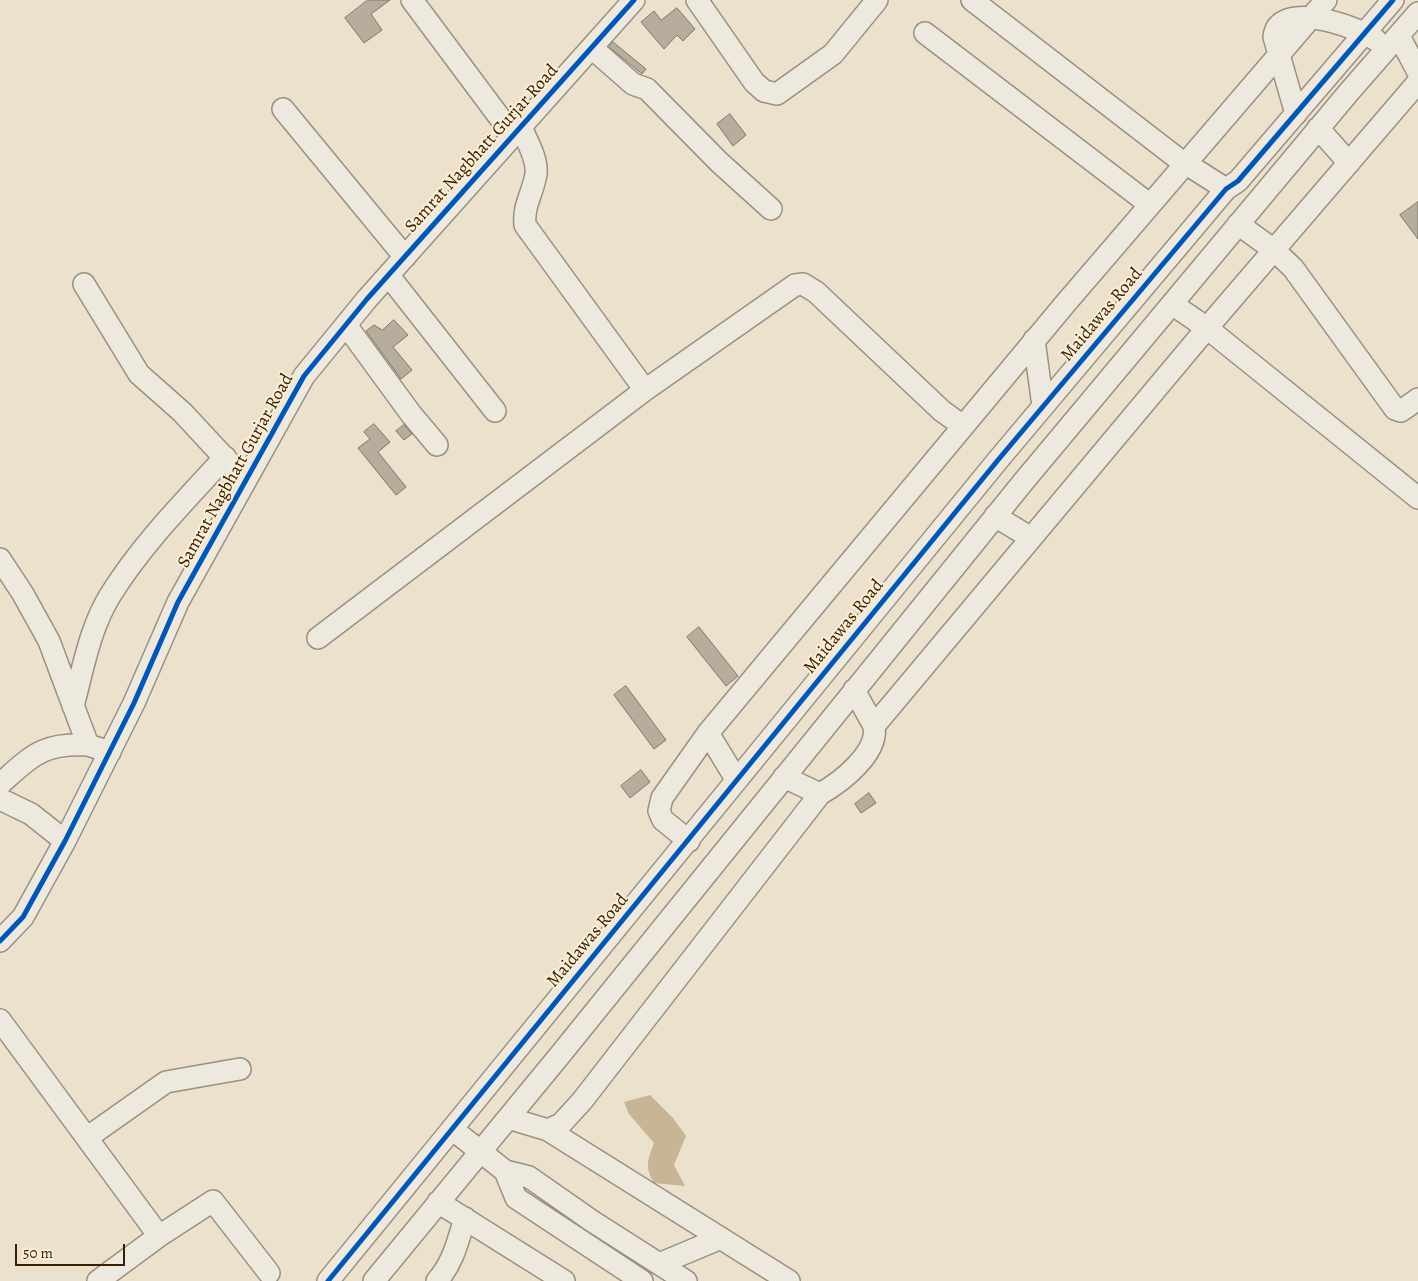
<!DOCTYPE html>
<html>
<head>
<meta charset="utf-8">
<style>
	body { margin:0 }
	#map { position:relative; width:1418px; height:1281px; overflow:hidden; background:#ebe1cd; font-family:Alegreya,serif }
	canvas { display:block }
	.scale { position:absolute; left:15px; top:1244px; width:110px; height:22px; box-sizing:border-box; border:2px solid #392001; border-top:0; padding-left:6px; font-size:15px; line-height:18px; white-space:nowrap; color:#392001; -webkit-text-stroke:4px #faeed6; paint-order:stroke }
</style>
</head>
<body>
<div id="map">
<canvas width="1418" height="1281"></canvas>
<div class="scale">50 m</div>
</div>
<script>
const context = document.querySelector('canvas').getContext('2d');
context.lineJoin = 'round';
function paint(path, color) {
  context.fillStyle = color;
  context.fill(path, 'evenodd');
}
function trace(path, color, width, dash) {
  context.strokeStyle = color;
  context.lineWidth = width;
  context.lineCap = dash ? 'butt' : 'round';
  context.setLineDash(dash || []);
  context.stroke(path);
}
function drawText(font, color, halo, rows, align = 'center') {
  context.font = font + ' Alegreya,serif';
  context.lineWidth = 4;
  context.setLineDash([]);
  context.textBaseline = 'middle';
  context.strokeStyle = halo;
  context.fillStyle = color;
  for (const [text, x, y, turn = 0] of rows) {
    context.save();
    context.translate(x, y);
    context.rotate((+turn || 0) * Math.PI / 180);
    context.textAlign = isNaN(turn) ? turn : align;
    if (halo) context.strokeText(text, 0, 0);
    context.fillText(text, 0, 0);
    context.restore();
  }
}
paint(new Path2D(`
	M650 1095 673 1118 686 1136 674 1165 685 1186 654 1183C644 1166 648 1160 654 1143L629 1114 624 1102Z`), '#c7b596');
const building = new Path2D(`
	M368 0H390L371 14 382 30 364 43 345 18Z
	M677 8 695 29 683 41 677 35 664 49 641 22 654 11 661 20Z
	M613 42 646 69 642 74 609 47Z
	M730 114 746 135 733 146 717 124Z
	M1418 202V239L1400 215Z
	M394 320 408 335 393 347 412 370 401 379 366 331 374 325 382 330Z
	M374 424 390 442 378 452 406 487 396 495 358 448 370 439 364 432Z
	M404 425 412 434 404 440 396 431Z
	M699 627 738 676 726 686 687 637Z
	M626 686 666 740 654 749 614 695Z
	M641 770 650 782 630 798 621 786Z
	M869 793 876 803 861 813 855 804Z`);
paint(building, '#b6ad9d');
trace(building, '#7f7667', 1);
const minor = new Path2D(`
	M412 0 512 134
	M697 0 754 82 764 91 777 94 833 54 877 0
	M972 0 1177 158 1226 189
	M925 33 1149 204
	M1399 36 1418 72
	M592 48 633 84 647 89 719 162 771 209
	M283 109 405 257
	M1296 114 1274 37C1278 0 1352 24 1376 40
	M1318 128 1349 163
	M1238 224 1274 250 1293 268 1395 409 1401 411 1418 399
	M389 276 495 411
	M84 284 139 374 182 412 234 468
	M1172 304 1207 328 1418 498
	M346 325 411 414 437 445
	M1034 340 1043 406
	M645 390 795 285 803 284 816 292 942 411 963 426
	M995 516 1031 538
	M0 559 23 594 49 641 88 745 110 752
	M318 638 645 390 525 225C523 205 533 193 536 174 538 159 526 139 520 125
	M854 690 874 726
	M73 706C83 669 90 627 111 594 142 544 185 501 225 457
	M708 733 736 779
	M784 777 820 794
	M0 784C33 755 42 743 88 745
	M0 799 31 814 65 841
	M689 841 663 820 659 811 662 798 708 733 1065 304 1326 0
	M0 941 23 917 65 841 134 703 178 602 304 376 367 299 634 0
	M0 1020 159 1236 213 1201 269 1273
	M508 1118 548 1130 561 1124 582 1101 820 794C841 782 879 753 874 726L1207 328 1418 82
	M452 1129 505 1171 529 1177 592 1221 686 1281
	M548 1130 789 1281
	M88 1137 166 1082 240 1069
	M505 1171 516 1198 642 1281
	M438 1202 564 1281
	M659 1264 721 1238
	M98 1281 159 1236
	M328 1281 998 460 1226 189 1238 181 1393 0
	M374 1281 560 1055 1024 481 1349 92 1418 13
	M437 1281C453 1263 458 1241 465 1218`);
trace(minor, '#9a9081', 24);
trace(minor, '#eee9df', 21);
trace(new Path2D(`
	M0 941 23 917 65 841 134 703 178 602 304 376 367 299 634 0
	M328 1281 998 460 1226 189 1238 181 1393 0`), '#0057b8', 5);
drawText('18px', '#392001', '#faeed6', [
	["Samrat Nagbhatt Gurjar Road",482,149,-48],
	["Maidawas Road",1102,315,-50],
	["Samrat Nagbhatt Gurjar Road",236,471,-61],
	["Maidawas Road",844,627,-51],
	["Maidawas Road",588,941,-50]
]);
</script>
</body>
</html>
